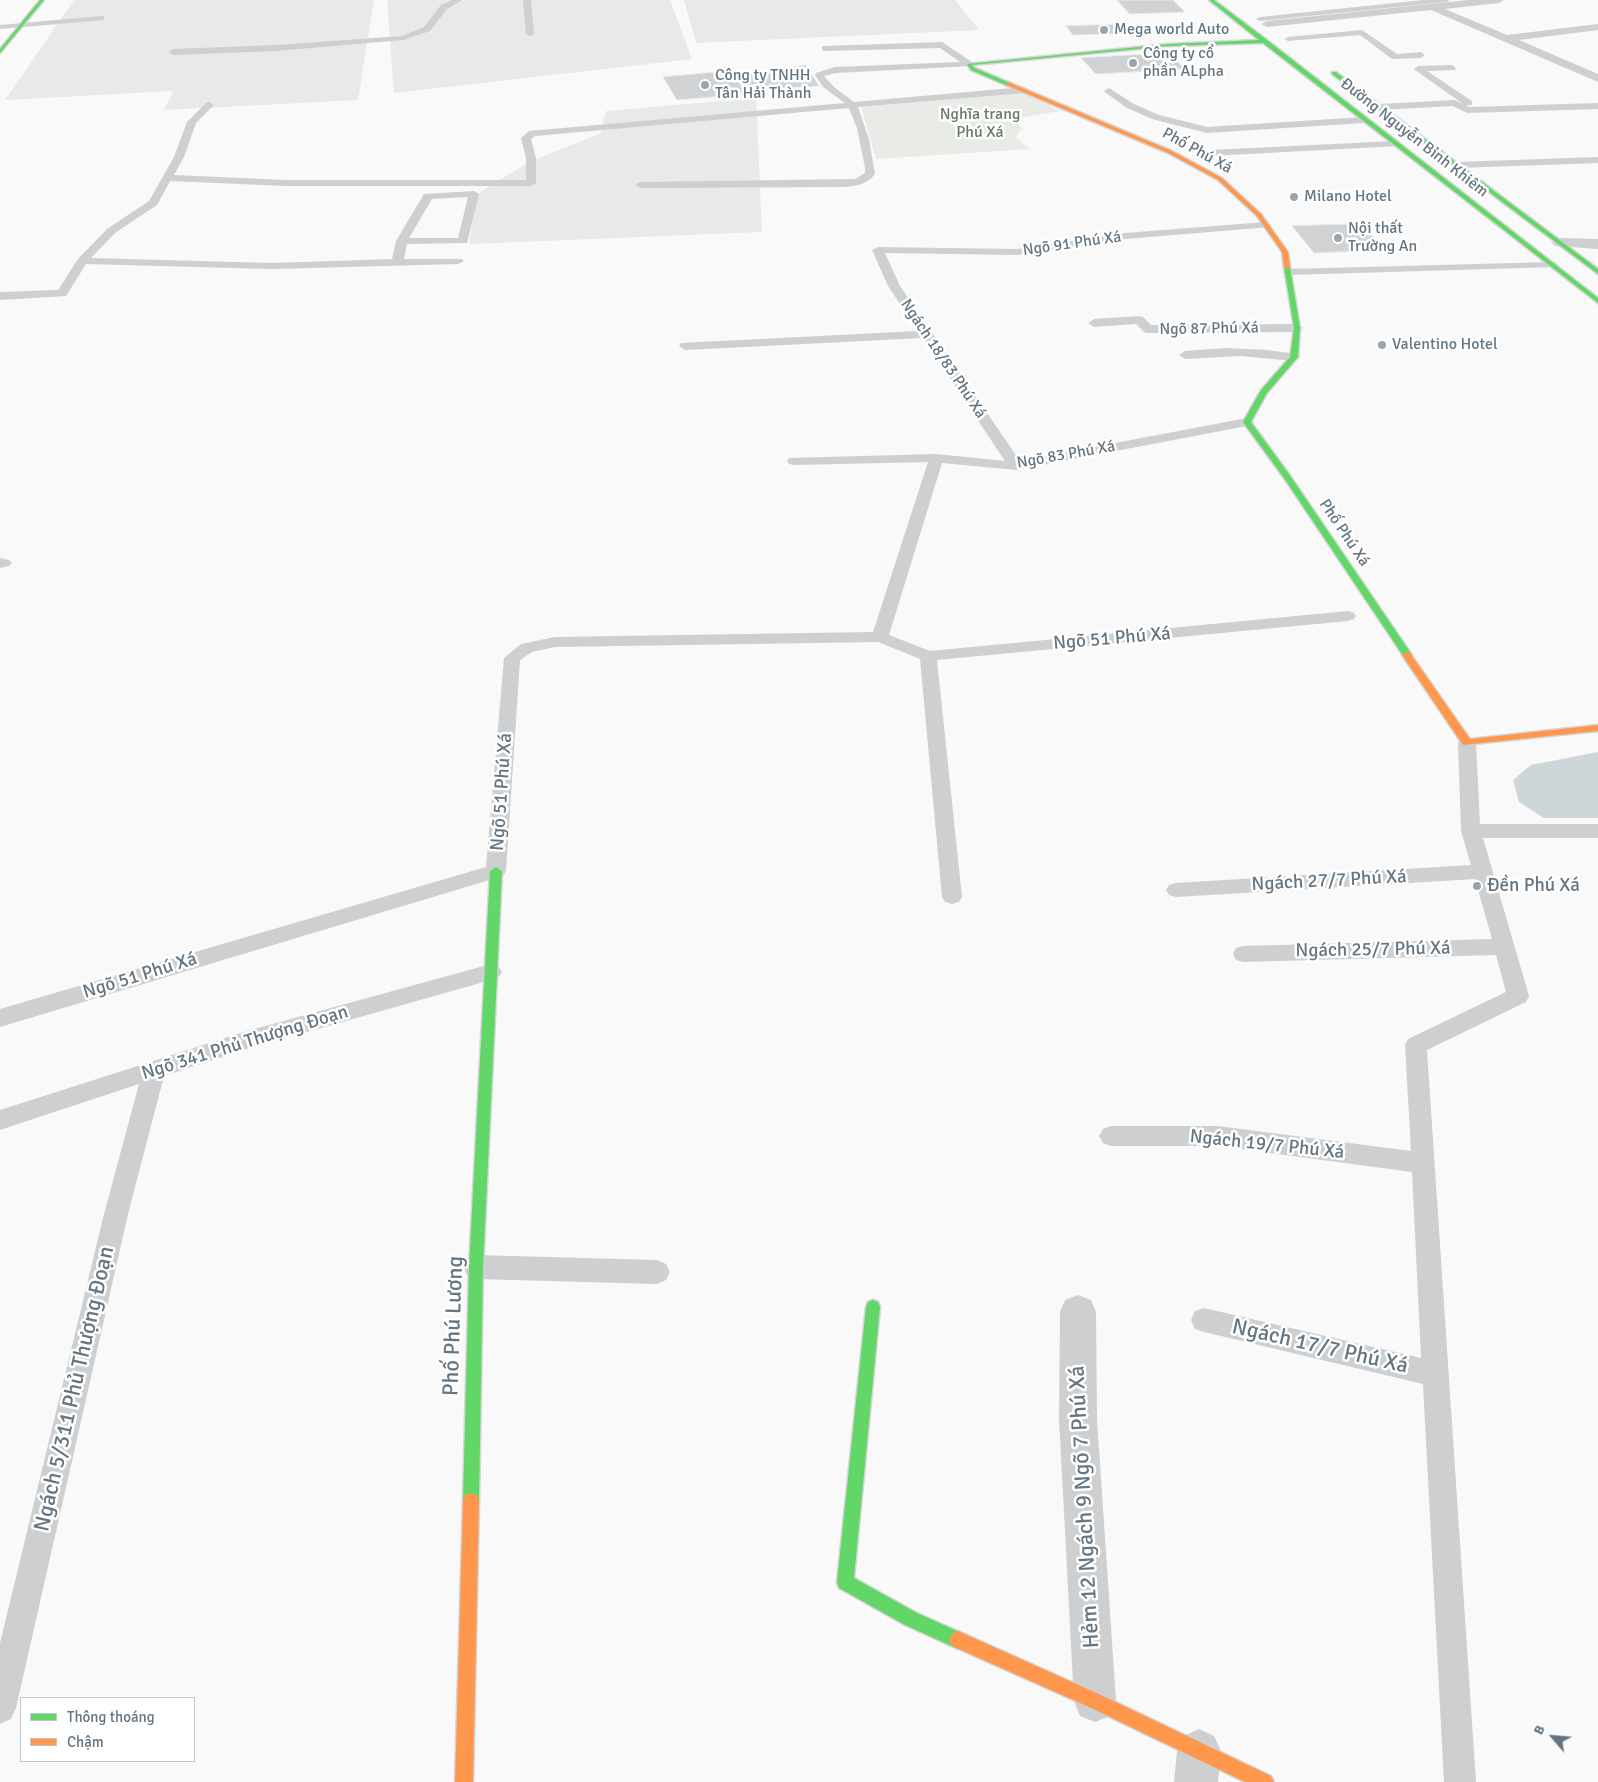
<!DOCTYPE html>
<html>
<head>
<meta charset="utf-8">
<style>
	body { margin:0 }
	#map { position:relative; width:1598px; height:1782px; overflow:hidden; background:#f9f9f9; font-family:Signika,sans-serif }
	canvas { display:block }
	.legend { position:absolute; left:20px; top:1697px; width:175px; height:65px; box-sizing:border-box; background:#fff; border:1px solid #c1c8cd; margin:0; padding:6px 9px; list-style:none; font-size:15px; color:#657683 }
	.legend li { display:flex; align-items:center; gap:10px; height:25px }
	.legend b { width:25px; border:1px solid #c1c8cd }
	.north { position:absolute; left:1528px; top:1712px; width:50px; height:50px; -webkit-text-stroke:4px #fff; paint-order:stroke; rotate:297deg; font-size:14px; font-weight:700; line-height:20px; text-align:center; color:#657683 }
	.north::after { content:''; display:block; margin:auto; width:18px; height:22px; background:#657683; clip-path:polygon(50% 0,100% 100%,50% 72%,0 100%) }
</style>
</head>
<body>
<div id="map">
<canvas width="1598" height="1782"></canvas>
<ul class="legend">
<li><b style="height:6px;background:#63d668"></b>Thông thoáng</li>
<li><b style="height:6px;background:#ff974d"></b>Chậm</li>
</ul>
<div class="north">B</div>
</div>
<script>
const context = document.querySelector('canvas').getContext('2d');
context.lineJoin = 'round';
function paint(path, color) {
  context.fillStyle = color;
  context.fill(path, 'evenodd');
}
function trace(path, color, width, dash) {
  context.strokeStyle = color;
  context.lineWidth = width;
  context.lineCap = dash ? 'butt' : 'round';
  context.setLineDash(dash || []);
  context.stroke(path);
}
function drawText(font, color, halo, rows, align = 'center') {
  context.font = font + ' Signika,sans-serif';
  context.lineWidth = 5;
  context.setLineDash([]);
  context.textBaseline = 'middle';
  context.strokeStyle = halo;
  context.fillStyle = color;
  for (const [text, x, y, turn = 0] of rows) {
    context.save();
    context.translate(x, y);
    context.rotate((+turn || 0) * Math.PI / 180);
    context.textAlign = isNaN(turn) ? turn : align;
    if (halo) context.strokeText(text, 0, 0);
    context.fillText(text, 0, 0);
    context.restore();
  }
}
paint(new Path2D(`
	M74 0H374L358 100 164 110 173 91 5 100Z
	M387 0H670L692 59 394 93Z
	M684 0H955L979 30 696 43Z
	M756 98 762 232 469 244 477 194 529 162 601 133 606 111Z`), '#e8e9e9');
paint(new Path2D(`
	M1021 92 1060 111 1019 118 1015 122 1023 129 1020 130 1016 138 1030 149 876 159 861 107Z`), '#e8ebe6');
paint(new Path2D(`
	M806 65 819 86 747 91 742 73Z
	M1598 752V818H1544L1519 802 1513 780 1531 765Z`), '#ced6d9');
const building = new Path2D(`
	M1117 0H1173L1185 12 1130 14Z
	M1134 24 1143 33 1073 35 1066 26Z
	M1168 53 1185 69 1096 74 1081 58Z
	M731 71 747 94 677 100 663 77Z
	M1361 224 1386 250 1314 253 1292 226Z`);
paint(building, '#d0d2d3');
trace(building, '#e8e8e8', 1);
const fast = new Path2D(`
	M40 0H44L0 53V49Z
	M1209 0H1214L1267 40 1598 298V303L1263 43 1169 46 972 65 975 68 1010 83 1008 86 971 70 967 64 1169 44 1259 40Z
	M1332 72H1336L1598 269V274L1332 74Z
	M1287 265 1290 267 1300 328 1298 357 1267 393 1251 422 1291 477 1412 655 1410 657H1404L1284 478 1243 422 1261 390 1290 357 1294 328 1284 267Z
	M496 867 502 871 483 1267 479 1501 477 1507 471 1509 465 1507 463 1501 469 1267 490 871Z
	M873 1300 878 1302 880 1307 854 1578 917 1613 964 1634 967 1640 964 1646 958 1649 905 1625 839 1588 837 1582 866 1307 868 1302Z`);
const slow = new Path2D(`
	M1008 82 1172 151 1222 178 1261 214 1288 252 1290 267 1287 269 1284 267 1282 252 1257 216 1218 180 1168 153 1006 85Z
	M1407 652 1410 653 1470 739 1598 725V731L1463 745 1402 655Z
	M471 1493 477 1495 479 1501 473 1782H455L463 1501 465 1495Z
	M958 1631 1101 1695 1271 1776 1274 1782H1245L1089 1707 952 1646 949 1640 952 1634Z`);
trace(fast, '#d5d6d7', 3);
trace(slow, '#d5d6d7', 3);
paint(new Path2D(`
	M452 0H462L447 9 430 31 403 40 276 51 173 55 169 52 173 49 276 45 402 36 424 27 441 5Z
	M523 0H531L534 34 530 36 526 34Z
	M1423 0H1450L1446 2 1260 21 1256 19 1260 17Z
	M101 16H104V20L0 29V25Z
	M1362 30 1397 54 1421 52 1425 55 1421 58 1392 59 1360 35 1288 41 1284 39 1288 37Z
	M942 42 972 62V66L836 73 824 76 834 87 854 102 1024 87 1028 90 1024 93 858 107 869 139 875 174C867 184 857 186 845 187L640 188 635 185 640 182 855 179 865 173V168L857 128 849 108 535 136 531 139 536 158V183L531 186H285L170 181 157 205 115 233 91 258 272 263 392 259 396 241 424 194 474 191 479 194 467 243 407 244 404 259H462L464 261 458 264 272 269 86 264 66 296 0 300V292L58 290 78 259 107 229 149 201 174 157 187 122 206 103 209 102 214 105 196 123 184 157 174 175 285 180H526V158L521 138 529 131 845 103 823 87 815 75 816 73 835 67 960 62 940 48 825 51 822 50V46ZM468 197 458 238H409L432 199Z
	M1452 65 1456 68 1455 70 1427 71 1472 101V105H1466L1469 107 1598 103V109L1467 113 1453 106 1379 110 1374 107 1379 104 1455 100 1463 104 1414 69 1418 66Z
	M1109 88 1134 104 1159 115 1207 127 1364 117 1369 120 1364 123 1207 133 1152 119 1127 108 1106 93 1104 91Z
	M1395 141 1400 144 1398 146 1211 156 1206 153 1211 150Z
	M1598 157V163L1457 168 1452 165 1457 162Z
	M1266 222 1271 225 1270 227 1125 239 1017 255 885 253 900 286 1020 461 1247 418 1254 422 1247 426 1016 470 942 463 889 635 930 651 1348 611 1354 613 1356 616 1354 619 1348 621 937 660 962 897 959 902 952 904 945 902 942 897 920 659 878 642 555 647 532 652 520 660 506 871 503 876 0 1027V1009L486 867 504 658 521 644 555 637 873 632 928 462 794 465 789 464 787 461 789 458 936 454 1005 461 923 338 685 350 679 346 681 343 918 331 888 286 872 250 878 247 1017 249 1125 233Z
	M1552 262 1556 263 1558 265 1556 267 1288 275 1282 272 1288 269Z
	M1139 316 1143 317 1151 325 1297 324 1303 328 1297 332 1148 333 1144 332 1136 324 1094 327 1088 323 1094 319Z
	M1226 348 1267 350 1298 354 1300 357 1294 361 1240 356 1185 359 1179 355 1185 351Z
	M0 558 9 560 12 563 9 566 0 568Z
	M1467 737 1473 739 1476 743 1480 824H1598V838H1483L1529 996 1526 1002 1427 1050 1476 1782H1444L1423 1384 1204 1332 1195 1329 1191 1320 1195 1311 1204 1308 1421 1358 1412 1172 1218 1146H1111L1103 1143 1099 1136 1103 1129 1111 1126H1218L1411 1151 1405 1045 1408 1039 1506 992 1496 955 1243 962 1236 960 1233 954 1236 948 1243 946 1492 939 1475 879 1176 897 1169 895 1166 890 1169 885 1176 883 1471 865 1461 831 1458 743 1461 739Z
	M491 964 498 966 502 972 498 978 247 1049 164 1076 128 1214 16 1708 11 1719 0 1724V1643L104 1214 139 1084 0 1130V1110L247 1031Z
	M476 1255 657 1260 666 1264 670 1272 666 1280 657 1284 476 1279 467 1275 463 1267 467 1259Z`), '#cecfd0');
paint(new Path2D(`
	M1468 0H1504L1499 3 1445 9 1507 35 1598 24V30L1519 40 1598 74V82L1431 10 1267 27 1261 24 1267 21Z
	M1560 238 1598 239V249L1555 246 1552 243 1555 240Z
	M1078 1295 1091 1300 1096 1312 1097 1419 1116 1701 1110 1716 1095 1722 1080 1716 1074 1701 1059 1419 1060 1312 1065 1300Z
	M1199 1729 1214 1736 1221 1751 1218 1782H1174L1177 1751 1184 1736Z`), '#cecfd0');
paint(fast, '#63d668');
paint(slow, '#ff974d');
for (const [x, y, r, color] of [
	[1104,30,5,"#99a4ac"],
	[1133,63,5,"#99a4ac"],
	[705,85,5,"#99a4ac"],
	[1294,197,5,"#99a4ac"],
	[1338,238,5,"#99a4ac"],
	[1382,345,5,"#99a4ac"],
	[1477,886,5,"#99a4ac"]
]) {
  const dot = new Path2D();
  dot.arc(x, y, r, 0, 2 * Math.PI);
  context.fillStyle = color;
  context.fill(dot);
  trace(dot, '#fff', 2);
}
drawText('16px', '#657683', '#fff', [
	["Mega world Auto",1114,30],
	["Công ty cổ",1143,54],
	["phần ALpha",1143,72],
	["Công ty TNHH",715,76],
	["Tân Hải Thành",715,94],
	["Milano Hotel",1304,197],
	["Nội thất",1348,229],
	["Trường An",1348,247],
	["Valentino Hotel",1392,345]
], 'left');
drawText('16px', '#687a64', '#fff', [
	["Nghĩa trang",980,115],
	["Phú Xá",980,133]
]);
drawText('16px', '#657683', '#fff', [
	["Đường Nguyễn Bỉnh Khiêm",1414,138,38],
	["Phố Phú Xá",1197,151,29],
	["Ngõ 91 Phú Xá",1072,244,-8],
	["Ngõ 87 Phú Xá",1209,329,-1],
	["Ngách 18/83 Phú Xá",943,359,56],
	["Ngõ 83 Phú Xá",1066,455,-10],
	["Phố Phú Xá",1344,533,56]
]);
drawText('19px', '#657683', '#fff', [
	["Ngõ 51 Phú Xá",1112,639,-5],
	["Ngõ 51 Phú Xá",502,792,-86],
	["Ngách 27/7 Phú Xá",1329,881,-3],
	["Ngách 25/7 Phú Xá",1373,950,-1],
	["Ngõ 51 Phú Xá",140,976,-17],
	["Ngõ 341 Phủ Thượng Đoạn",245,1043,-17],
	["Ngách 19/7 Phú Xá",1267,1145,6]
]);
drawText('19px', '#657683', '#fff', [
	["Đền Phú Xá",1487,886]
], 'left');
drawText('22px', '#657683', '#fff', [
	["Phố Phú Lương",454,1326,-88],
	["Ngách 17/7 Phú Xá",1320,1347,13],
	["Ngách 5/311 Phủ Thượng Đoạn",75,1389,-77],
	["Hẻm 12 Ngách 9 Ngõ 7 Phú Xá",1085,1507,-93]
]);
</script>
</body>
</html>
